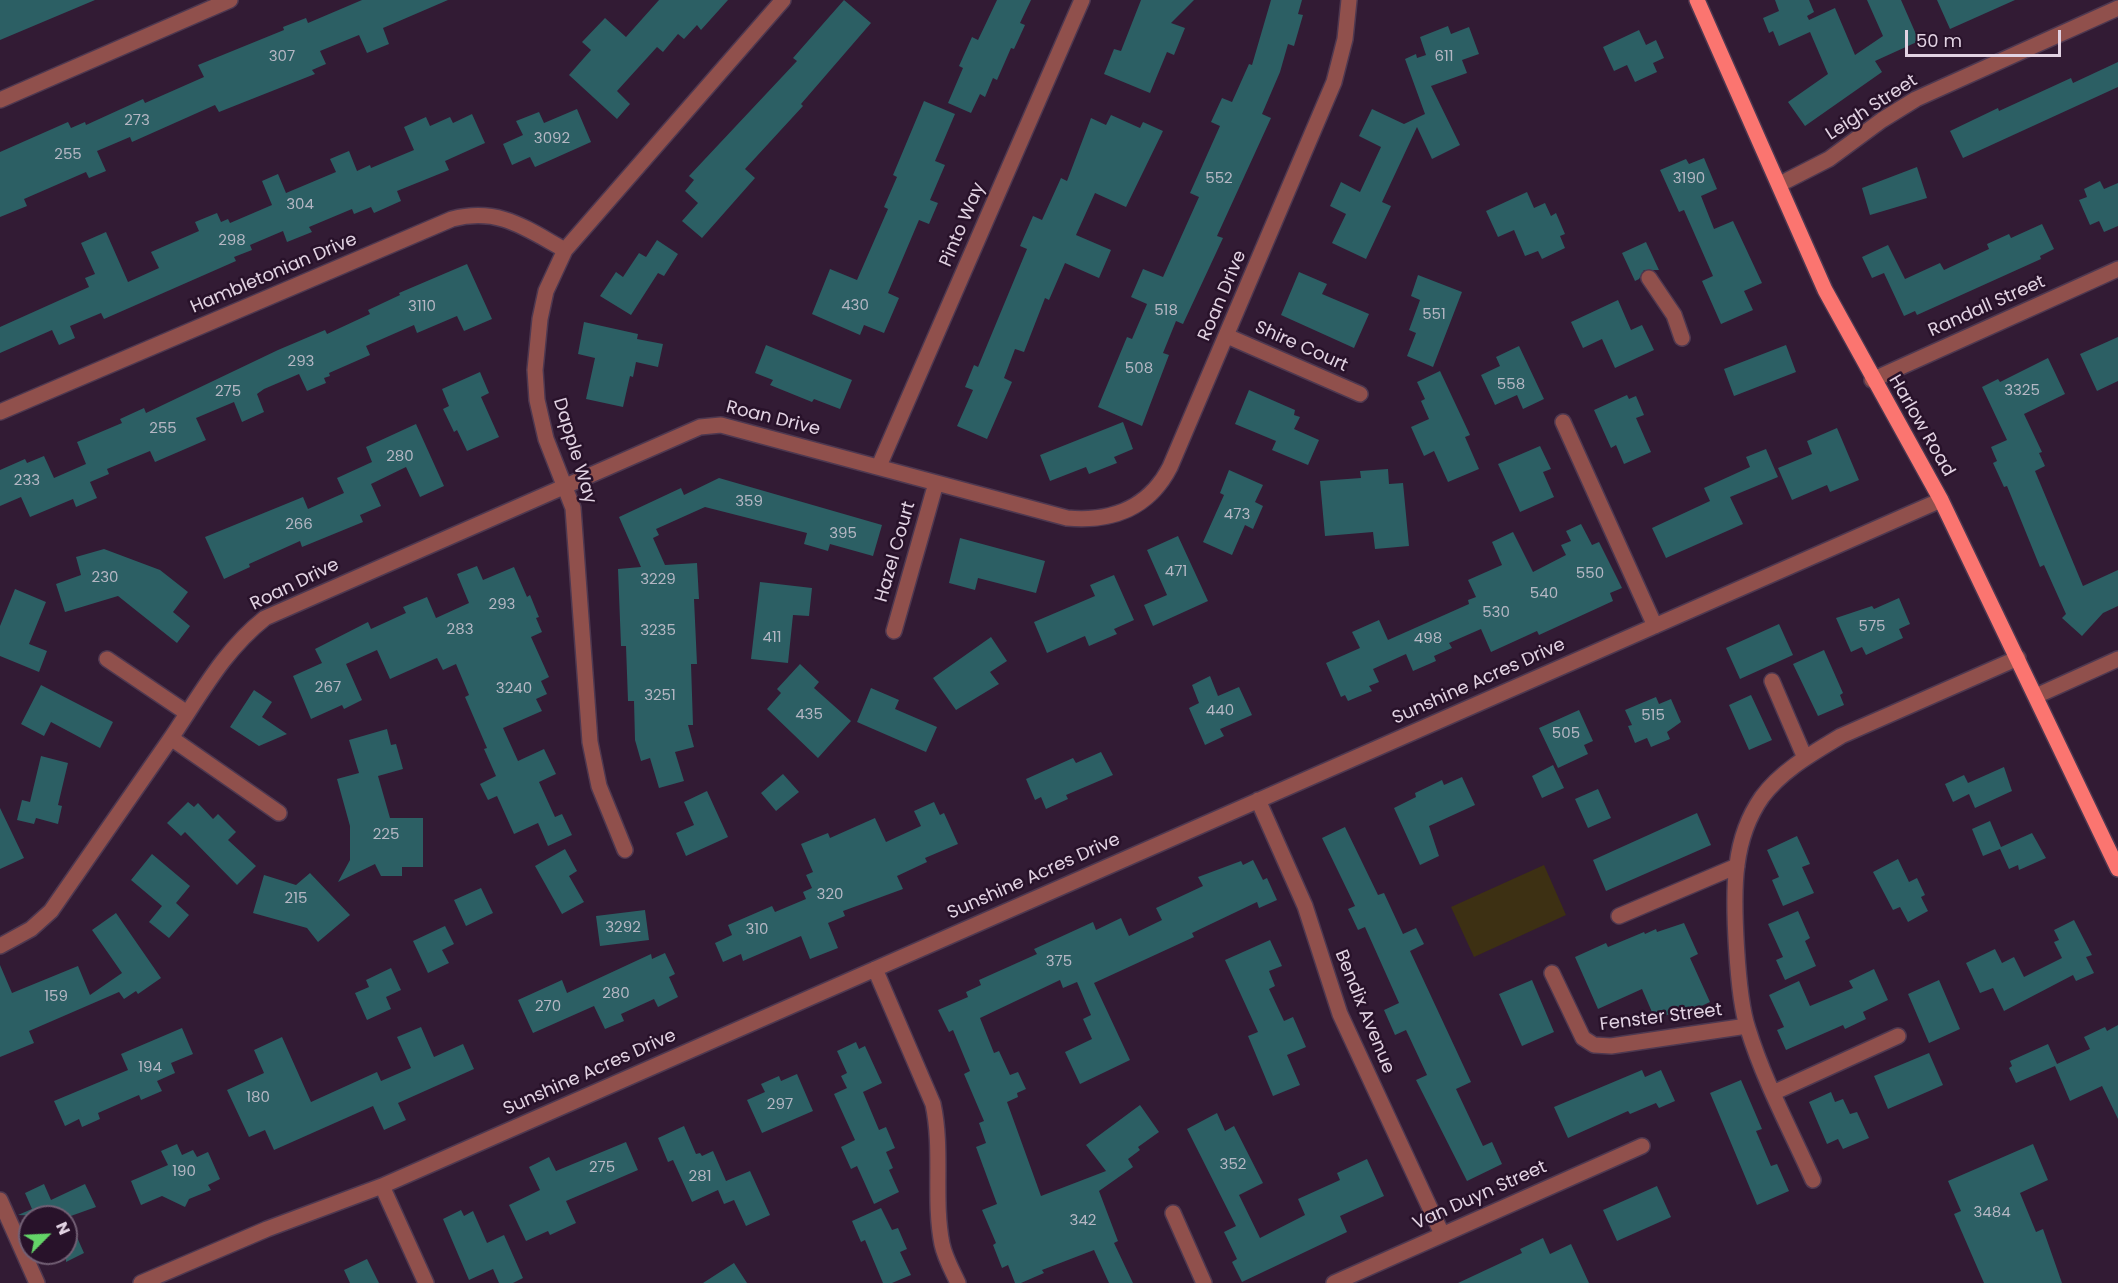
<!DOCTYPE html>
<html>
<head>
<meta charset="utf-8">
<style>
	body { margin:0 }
	#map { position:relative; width:2118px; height:1283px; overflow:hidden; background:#321b34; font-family:Poppins,sans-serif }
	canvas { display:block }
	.north { position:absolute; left:18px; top:1205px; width:60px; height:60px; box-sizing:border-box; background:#28122a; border:2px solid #725f74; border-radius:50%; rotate:66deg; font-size:16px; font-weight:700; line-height:24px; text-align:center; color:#e2d3e3 }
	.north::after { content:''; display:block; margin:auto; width:21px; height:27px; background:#64d468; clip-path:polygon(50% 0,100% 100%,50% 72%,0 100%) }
	.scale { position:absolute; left:1905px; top:30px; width:156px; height:27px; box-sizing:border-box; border:3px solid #e2d3e3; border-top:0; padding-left:8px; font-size:18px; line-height:21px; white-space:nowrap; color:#e2d3e3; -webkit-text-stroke:4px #28122a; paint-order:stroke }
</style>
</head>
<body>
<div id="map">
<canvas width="2118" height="1283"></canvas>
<div class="north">N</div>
<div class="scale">50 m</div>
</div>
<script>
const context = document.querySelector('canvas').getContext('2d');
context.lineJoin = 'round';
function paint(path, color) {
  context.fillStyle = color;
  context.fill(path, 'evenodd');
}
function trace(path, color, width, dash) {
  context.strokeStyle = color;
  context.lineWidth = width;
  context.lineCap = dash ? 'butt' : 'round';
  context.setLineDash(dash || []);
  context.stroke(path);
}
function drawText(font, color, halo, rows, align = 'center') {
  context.font = font + ' Poppins,sans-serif';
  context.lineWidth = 5;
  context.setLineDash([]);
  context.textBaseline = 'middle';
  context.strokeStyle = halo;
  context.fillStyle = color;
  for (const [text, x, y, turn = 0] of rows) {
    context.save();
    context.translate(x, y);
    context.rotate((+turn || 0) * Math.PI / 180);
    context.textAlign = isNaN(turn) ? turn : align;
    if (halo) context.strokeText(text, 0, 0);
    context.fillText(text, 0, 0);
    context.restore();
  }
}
paint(new Path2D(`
	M1544 865 1566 915 1474 957 1451 907Z`), '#3d3013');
paint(new Path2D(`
	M0 0H95L0 40Z
	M362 0H448L383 28 389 44 367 53 359 35 320 51 326 64 312 70 315 74 219 112 215 105 132 142 130 137 97 151 106 171 89 178 86 172 24 199 27 206 0 217V152L68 122 71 128 85 122 86 125 143 99 145 103 204 77 198 65 284 30 283 27 306 18 308 23Z
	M659 0H728L701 30 697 25 684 39 678 34 663 52 657 47 617 91 630 104 617 119 569 75 591 50 582 42 605 18 626 37Z
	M844 0 871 23 801 104 803 106 745 169 755 178 702 238 682 221 698 203 685 191 694 180 689 176 797 61 793 58Z
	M997 0H1031L1020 23 1025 25 1014 49 1011 48 997 80 993 78 985 97 980 94 971 113 948 103 963 68 959 66 972 37 978 40Z
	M1141 0H1194L1171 23 1185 28 1174 55 1167 52 1150 93 1104 74 1114 49 1121 51Z
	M1271 0H1302L1298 14 1303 15 1294 46 1288 44 1280 72 1262 114 1271 118 1217 236 1223 238 1183 324 1176 321 1163 353 1169 355 1142 426 1098 407 1127 337 1132 339 1147 304 1131 297 1143 269 1163 277 1199 197 1190 193 1220 126 1211 122 1222 98 1232 102 1249 64 1252 65Z
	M1775 0H1809L1814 12 1807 16 1809 20 1835 8 1855 55 1883 36 1867 0H1901L1919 41 1875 61 1882 72 1805 126 1788 102 1828 74 1810 32 1779 46 1773 31 1769 33 1763 18 1779 11Z
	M1937 0H2015L1950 29Z
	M1448 26 1451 34 1469 27 1479 54 1462 60 1467 73 1431 86 1460 145 1432 159 1417 127 1382 202 1391 206 1366 259 1332 243 1346 214 1330 206 1341 182 1360 192 1381 147 1359 136 1372 109 1404 124 1425 114 1405 59 1416 54 1417 58 1426 55 1420 37Z
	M1639 30 1646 45 1656 40 1664 58 1653 63 1657 72 1635 82 1627 65 1614 71 1603 47Z
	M2118 62V87L1963 158 1950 131 1998 108 1999 111 2071 78 2073 83Z
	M924 101 955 114 935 161 945 165 930 200 938 203 929 224 919 220 888 293 899 298 884 333 864 325 860 335 812 314 830 269 857 280 888 209 884 207 897 177 893 175Z
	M577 109 591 142 535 167 530 157 512 165 503 144 523 135 516 121 539 112 544 123Z
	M472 114 485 143 445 161 449 170 397 191 401 201 374 213 371 207 354 214 352 209 309 227 312 232 287 242 283 231 250 245 252 250 234 257 236 261 104 319 101 313 70 326 75 338 59 345 52 330 0 353V327L89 287 85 278 95 274 81 243 106 232 128 282 159 268 151 252 199 231 195 222 217 213 221 222 228 219 230 223 272 205 262 181 278 174 286 193 336 172 330 159 349 151 357 171 370 165 371 168 414 150 404 127 426 117 430 126 450 117 453 123Z
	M1111 115 1140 128 1143 122 1163 131 1126 207 1095 193 1076 235 1111 250 1099 278 1065 263 1049 300 1045 298 1024 352 1015 349 1004 378 1012 382 987 439 957 426 973 390 965 387 974 365 978 367 1027 249 1020 246 1033 216 1042 220 1061 178 1067 181 1091 118 1106 125Z
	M1704 158 1717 189 1701 196 1714 229 1733 221 1762 283 1744 291 1753 310 1721 324 1702 281 1713 276 1684 210 1679 212 1660 170 1686 159 1689 164Z
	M1917 167 1927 198 1870 215 1862 188Z
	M2100 181 2104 189 2118 183V226L2104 232 2099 221 2090 225 2079 200 2087 197 2084 189Z
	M1527 192 1534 208 1545 203 1551 216 1556 213 1565 234 1560 236 1565 248 1542 259 1538 251 1525 256 1514 230 1498 237 1486 211Z
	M2042 224 2054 249 2040 256 2041 259 1917 315 1915 311 1904 316 1884 273 1872 278 1862 257 1888 245 1905 279 1940 263 1944 270 1989 249 1987 244 2009 234 2011 238Z
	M657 240 678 254 664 276 658 273 631 315 600 296 616 272 623 277 639 253 646 257Z
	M1646 242 1659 270H1644L1639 279 1635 281 1622 253Z
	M467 264 492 319 464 331 457 316 417 333 414 325 366 346 370 355 329 373 330 376 324 378 326 383 307 391 299 374 264 389 257 394 264 412 242 422 234 402 196 418 206 440 155 462 150 451 107 469 109 474 90 482 97 498 76 507 73 499 30 517 21 497 0 506V470L25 459 27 463 44 456 54 478 86 464 77 442 122 423 120 419 144 408 146 413 278 350 325 330 327 334 370 314 368 310 400 295 399 293Z
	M1299 272 1327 284 1322 294 1369 314 1354 348 1281 315Z
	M1418 275 1462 292 1433 367 1407 356 1416 333 1409 330 1420 300 1411 296Z
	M1618 300 1631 330 1642 325 1654 350 1615 368 1602 339 1583 348 1571 322Z
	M584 322 638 334 637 339 663 344 658 367 636 362 633 377 630 376 623 407 586 399 595 358 578 354Z
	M2118 337V381L2097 391 2080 354Z
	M766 345 852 380 840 409 814 399 812 402 770 385 773 380 755 373Z
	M1786 345 1796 372 1734 396 1724 369Z
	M1519 346 1544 399 1523 409 1517 395 1495 405 1481 375 1500 366 1496 357Z
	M2048 358 2065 394 2024 414 2042 452 2039 453 2045 466 2035 471 2083 586 2118 570V606L2103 613 2082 636 2062 618 2066 614 2044 565 2040 567 2007 486 2004 487 1993 463 1997 461 1991 447 2007 440 1982 387 1998 379 2000 382Z
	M1440 371 1470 435 1465 437 1479 469 1448 482 1434 451 1424 456 1411 427 1429 419 1421 401 1425 399 1417 382Z
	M480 372 489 393 481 397 499 437 467 451 457 430 454 432 443 409 449 406 442 389Z
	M1249 390 1295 410 1294 415 1300 417 1294 429 1319 440 1308 465 1272 450 1276 441 1235 424Z
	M1627 395 1629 399 1636 396 1644 415 1636 418 1651 452 1624 464 1616 445 1611 448 1594 410Z
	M1123 422 1133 449 1114 457 1117 463 1089 474 1086 467 1050 481 1040 455Z
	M416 424 444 486 420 497 406 467 371 484 381 506 360 515 363 522 302 547 300 541 249 564 250 567 224 579 205 537 303 497 308 509 344 493 337 478 372 462 366 447Z
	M1837 428 1859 480 1830 492 1827 485 1792 500 1778 468 1812 454 1807 441Z
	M1540 446 1551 469 1543 472 1554 497 1520 512 1498 464Z
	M1766 449 1778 477 1730 497 1743 524 1666 558 1652 528 1710 501 1704 488 1750 467 1746 457Z
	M1388 469 1389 484 1403 483 1409 546 1375 549 1373 532 1325 536 1320 481 1361 478 1360 471Z
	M1229 470 1263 485 1255 502 1263 506 1253 529 1245 525 1232 555 1203 542 1224 495 1220 493Z
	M719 478 882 525 873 556 830 544 828 551 804 544 807 533 705 507 656 529 659 535 653 538 665 565 697 563 699 599H694L697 664H691L693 725H688L694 747 675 752 684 781 659 788 650 758 641 761 635 740 634 701H628L626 646H621L618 569 641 567 619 517 681 488 684 495Z
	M1581 524 1592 545 1599 542 1622 588 1610 593 1613 601 1539 635 1537 631 1491 652 1481 629 1449 643 1452 648 1434 656 1436 661 1413 671 1406 654 1373 669 1379 682 1369 686 1372 691 1348 701 1345 695 1341 697 1326 663 1360 648 1352 632 1379 620 1388 640 1469 604 1468 600 1476 597 1468 580 1502 565 1492 542 1513 532 1533 572 1566 555 1561 545 1571 541 1566 531Z
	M1178 536 1208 601 1153 626 1144 605 1167 595 1147 550Z
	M960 538 1045 561 1036 593 978 578 975 590 949 583Z
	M104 549 160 570 188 592 173 612 190 626 177 643 118 596 65 612 56 584 81 575 76 557Z
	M477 566 483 580 514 567 527 597 530 595 539 617 536 618 542 632 531 637 549 677 541 681 547 694 536 699 542 711 503 728 518 761 544 749 556 774 539 782 555 817 562 814 572 835 548 846 538 823 514 834 497 796 488 800 480 784 496 776 484 749 487 748 465 697 469 695 456 664 443 670 437 658 390 679 377 650 346 664 362 700 344 709 342 705 311 719 293 676 322 663 315 649 368 622 371 629 406 613 403 607 427 597 436 618 469 603 457 574Z
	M1114 575 1134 620 1114 629 1117 634 1089 646 1085 636 1047 653 1034 622 1095 596 1090 585Z
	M760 582 812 588 809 616 793 615 788 663 751 659Z
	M15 589 46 602 29 644 47 651 39 672 0 656V626Z
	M1899 598 1910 624 1899 629 1903 638 1866 655 1862 647 1851 652 1836 618 1872 606 1874 609Z
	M1779 624 1793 655 1740 679 1726 648Z
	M991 637 1007 661 990 672 999 684 956 710 933 678Z
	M1824 650 1843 693 1840 695 1844 705 1818 716 1793 664Z
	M800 664 819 682 814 688 851 721 818 758 767 709 781 693 777 689Z
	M1210 676 1218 696 1239 687 1252 715 1220 729 1224 736 1205 745 1189 708 1199 703 1192 685Z
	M41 685 113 722 100 748 51 722 44 736 21 724Z
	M871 688 899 700 895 709 937 727 926 752 857 722Z
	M254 690 272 702 262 717 287 734 259 746 230 727Z
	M1751 695 1772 740 1749 750 1729 705Z
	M1656 697 1659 704 1671 699 1681 722 1667 732 1670 739 1651 747 1647 738 1635 743 1628 726 1632 725 1625 710Z
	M1579 710 1593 741 1584 745 1588 754 1558 768 1539 728Z
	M387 729 391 745 396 744 403 769 378 776 390 818H423V867H402V876H381L375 864 338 882 350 860V826L337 779 359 773 349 740Z
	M1101 752 1113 775 1066 795 1068 799 1046 809 1041 797 1035 800 1026 779 1073 758 1076 763Z
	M41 756 68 763 58 805 62 806 58 824 36 818 34 824 17 820 22 800 30 802Z
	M1553 765 1564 788 1542 798 1532 776Z
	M2004 767 2012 791 1975 808 1969 794 1953 802 1945 784 1964 775 1968 783Z
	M783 774 799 792 776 811 761 793Z
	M1462 777 1475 805 1429 826 1439 856 1420 865 1394 808 1416 797 1415 793 1442 780 1444 785Z
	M1598 789 1611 818 1588 828 1575 799Z
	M707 791 728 837 686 856 676 833 694 825 684 802Z
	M188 802 194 807 198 803 213 819 218 814 236 832 228 840 256 866 237 885 185 832 181 836 167 823Z
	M934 802 940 815 944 813 958 844 925 858 927 862 897 876 903 889 843 911 845 916 828 923 838 948 810 959 801 936 743 961 741 954 723 962 715 943 732 935 728 925 772 906 775 912 806 899 803 892 812 888 806 875 813 872 801 844 828 833 830 838 875 818 886 842 921 826 914 811Z
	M0 808 24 858 0 869Z
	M1697 813 1711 845 1606 891 1593 860Z
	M1990 821 2001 847 2032 833 2046 858 2019 870 2018 865 2009 869 2000 849 1983 856 1972 829Z
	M1345 827 1378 895 1384 893 1403 934 1416 928 1424 944 1410 951 1471 1082 1456 1089 1483 1146 1492 1142 1502 1164 1467 1181 1416 1080 1427 1075 1406 1030 1395 1035 1384 1010 1399 1003 1365 927 1358 930 1348 909 1355 906 1322 838Z
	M1797 836 1810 864 1802 867 1814 893 1783 906 1772 880 1779 877 1767 850Z
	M565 849 577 871 569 876 584 902 562 914 535 866Z
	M152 854 190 886 176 903 189 915 169 938 149 922 162 906 131 880Z
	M1898 859 1909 882 1917 878 1925 895 1921 897 1928 911 1908 922 1900 907 1893 910 1873 872Z
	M1253 860 1263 880 1267 878 1277 900 1259 908 1257 902 1192 933 1194 937 1094 983 1130 1060 1080 1084 1065 1052 1092 1039 1083 1019 1091 1015 1077 982 1063 988 1060 980 980 1018 994 1053 999 1051 1010 1075 1018 1072 1026 1089 1017 1093 1018 1097 1007 1102 1041 1196 1106 1171 1086 1145 1140 1105 1159 1132 1138 1147 1140 1150 1128 1159 1133 1167 1099 1191 1118 1241 1114 1243 1133 1283H1109L1094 1250 1042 1270 1044 1273 1021 1283H1015L1008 1265 1002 1268 993 1245 996 1243 982 1210 997 1204 976 1147 986 1143 979 1123 984 1121 964 1074 970 1071 953 1030 949 1032 938 1010 968 997 966 992 981 985 979 980 1037 954 1034 949 1093 922 1096 930 1121 918 1129 936 1162 920 1156 908 1203 886 1198 877 1241 861 1243 865Z
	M310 873 350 915 318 942 307 928 253 913 264 875 296 885Z
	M481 888 493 913 466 926 454 900Z
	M645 910 649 940 600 946 596 916Z
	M1798 911 1810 938 1805 941 1816 966 1785 980 1776 960 1783 957 1768 924Z
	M116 913 161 978 138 994 136 991 124 999 119 992 29 1031 34 1043 0 1057V965L12 993 78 966 90 995 122 973 92 930Z
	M2074 920 2092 955 2086 957 2094 973 2076 981 2073 975 2004 1011 1993 988 1980 993 1966 963 1995 949 2002 963 2014 957 2024 977 2062 958 2054 942 2059 940 2054 930Z
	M1684 923 1698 954 1690 958 1710 1002 1684 1014 1682 1010 1655 1019 1642 989 1598 1009 1575 957 1606 943 1608 947 1644 932 1645 934 1656 929 1657 932Z
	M445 926 454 944 442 950 449 963 428 973 413 941Z
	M1270 940 1282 966 1269 971 1275 986 1269 989 1284 1021 1293 1017 1306 1047 1287 1055 1300 1085 1273 1096 1248 1036 1258 1032 1225 960Z
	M665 953 675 974 669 977 678 997 658 1007 654 999 621 1014 624 1021 605 1029 594 1006 533 1033 518 1000 562 980 567 993 651 954 652 959Z
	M391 968 401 990 386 997 391 1009 367 1020 355 993 369 987 366 980Z
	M1874 969 1888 1000 1863 1012 1866 1019 1845 1029 1843 1025 1786 1050 1777 1030 1784 1027 1769 995 1799 981 1810 1006 1853 988 1849 981Z
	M1532 980 1554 1032 1522 1046 1499 994Z
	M1939 980 1960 1029 1929 1043 1908 994Z
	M2118 1025V1119L2102 1086 2070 1101 2055 1066 2016 1083 2009 1068 2012 1066 2010 1061 2048 1044 2057 1064 2090 1049 2084 1037 2105 1027 2107 1031Z
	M421 1027 434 1057 463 1044 474 1069 398 1103 406 1120 384 1130 373 1106 274 1150 265 1130 249 1137 227 1090 264 1073 254 1050 282 1037 311 1102 377 1072 381 1081 411 1068 397 1037Z
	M182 1028 193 1054 171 1063 175 1073 157 1081 162 1091 141 1100 139 1095 98 1113 100 1119 82 1127 79 1119 65 1126 54 1101 128 1070 121 1054Z
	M856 1042 859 1049 865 1046 882 1083 863 1092 879 1130 886 1127 895 1148 886 1152 893 1168 889 1170 899 1192 874 1204 857 1166 851 1169 841 1147 855 1140 834 1094 847 1088 841 1076 847 1073 837 1051Z
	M1929 1053 1943 1085 1888 1109 1874 1076Z
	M1642 1070 1645 1077 1661 1070 1675 1101 1659 1108 1656 1103 1630 1114 1628 1111 1568 1138 1554 1107Z
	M797 1074 813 1111 762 1133 747 1100 765 1092 761 1084 779 1076 781 1081Z
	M1741 1080 1762 1129 1756 1131 1771 1166 1777 1164 1789 1191 1757 1205 1710 1093Z
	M1831 1092 1835 1102 1843 1099 1850 1114 1857 1112 1869 1138 1843 1149 1838 1139 1827 1144 1809 1102Z
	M1217 1113 1225 1131 1234 1126 1263 1183 1239 1195 1260 1238 1305 1215 1298 1199 1340 1180 1337 1173 1367 1159 1384 1196 1340 1216 1347 1232 1242 1282 1232 1262 1237 1259 1224 1232 1236 1226 1187 1129Z
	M684 1126 696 1154 700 1153 702 1156 713 1151 726 1181 750 1171 770 1215 746 1226 734 1200 724 1204 718 1190 692 1202 673 1160 668 1162 658 1138Z
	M626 1142 638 1170 566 1201 576 1223 550 1235 548 1231 526 1241 509 1205 540 1190 529 1167 549 1157 556 1171Z
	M177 1144 182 1155 193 1150 197 1157 208 1152 220 1179 208 1185 211 1190 189 1199 185 1207 162 1196 141 1205 131 1181 168 1165 161 1151Z
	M2033 1144 2048 1180 2020 1193 2036 1232 2043 1229 2062 1283H1984L1954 1214 1961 1211 1948 1181Z
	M44 1184 51 1200 85 1184 96 1207 68 1217 84 1253 66 1262V1217L18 1215 32 1209 25 1193Z
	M1657 1186 1671 1217 1617 1241 1603 1210Z
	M881 1208 892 1230 898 1228 907 1249 900 1252 911 1275 892 1283H883L865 1240 861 1242 852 1221Z
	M461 1210 464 1216 473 1211 487 1243 504 1235 523 1278 513 1283H499L493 1269 469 1280 443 1219Z
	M1543 1238 1550 1254 1571 1244 1589 1283H1458L1522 1253 1520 1249Z
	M367 1259 379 1283H350L344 1270Z
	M734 1263 747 1283H703Z`), '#2c5f64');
const minor = new Path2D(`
	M0 100 230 0
	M1780 184 1829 159 1882 120 1916 99 2118 8
	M1649 278 1674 315 1682 338
	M1227 336 1360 394
	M1872 380 2118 269
	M0 412 452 219C499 207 525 228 565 250
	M1563 422 1655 626
	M879 466 1082 0
	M894 631 936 483
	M107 659 187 713
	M1772 681 1805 758
	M2036 696 2118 659
	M171 738 279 813
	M1258 800 1305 906 1340 1014 1442 1234
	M625 850 599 786 590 742 573 508 546 439 537 400 535 370 540 319 546 291 565 250 783 0
	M1619 916 1737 866
	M0 946 31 929 51 911C90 854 130 798 169 741 200 696 222 652 265 618L700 427 721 425 1067 518C1112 522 1149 508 1170 467L1334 82 1345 39 1349 0
	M875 969 933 1104C943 1150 933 1199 942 1244 945 1258 952 1270 958 1283
	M1552 973 1583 1038 1594 1045 1611 1046 1747 1026
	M1775 1092 1898 1036
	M1813 1180C1791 1131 1764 1081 1748 1029 1737 997 1732 899 1737 865 1740 841 1748 817 1762 797 1782 770 1813 753 1841 736L2018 658
	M382 1186 426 1283
	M0 1200 37 1283
	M1173 1213 1204 1283
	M141 1283 267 1229 382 1186 1941 500
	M1334 1283 1642 1146`);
const major = new Path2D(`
	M1697 0 1825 290 1941 500 2118 869`);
trace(minor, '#4e3850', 18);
trace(major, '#4e3850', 18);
trace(minor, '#90504c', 15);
trace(major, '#fb7570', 15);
drawText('15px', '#b4b6c3', null, [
	["307",282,57],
	["611",1444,57],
	["273",137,121],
	["3092",552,139],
	["255",68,155],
	["552",1219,179],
	["3190",1689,179],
	["304",300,205],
	["298",232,241],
	["430",855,306],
	["3110",422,307],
	["518",1166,311],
	["551",1434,315],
	["293",301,362],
	["508",1139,369],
	["558",1511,385],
	["3325",2022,391],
	["275",228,392],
	["255",163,429],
	["280",400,457],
	["233",27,481],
	["359",749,502],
	["473",1237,515],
	["266",299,525],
	["395",843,534],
	["471",1176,572],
	["550",1590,574],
	["230",105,578],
	["3229",658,580],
	["540",1544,594],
	["293",502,605],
	["530",1496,613],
	["575",1872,627],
	["283",460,630],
	["3235",658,631],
	["411",772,638],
	["498",1428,639],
	["267",328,688],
	["3240",514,689],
	["3251",660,696],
	["440",1220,711],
	["435",809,715],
	["515",1653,716],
	["505",1566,734],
	["225",386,835],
	["320",830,895],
	["215",296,899],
	["3292",623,928],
	["310",757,930],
	["375",1059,962],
	["280",616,994],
	["159",56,997],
	["270",548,1007],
	["194",150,1068],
	["180",258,1098],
	["297",780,1105],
	["352",1233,1165],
	["275",602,1168],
	["190",184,1172],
	["281",700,1177],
	["3484",1992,1213],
	["342",1083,1221]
]);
drawText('18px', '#e2d3e3', '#28122a', [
	["Leigh Street",1872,108,-33],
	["Pinto Way",963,225,-67],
	["Hambletonian Drive",274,274,-23],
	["Roan Drive",1223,296,-67],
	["Randall Street",1987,307,-24],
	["Shire Court",1301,347,24],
	["Roan Drive",773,419,14],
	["Harlow Road",1921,426,60],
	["Dapple Way",574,451,73],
	["Hazel Court",896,552,-74],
	["Roan Drive",295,585,-26],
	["Sunshine Acres Drive",1479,682,-24],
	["Sunshine Acres Drive",1034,877,-24],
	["Bendix Avenue",1364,1012,68],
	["Fenster Street",1661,1018,-7],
	["Sunshine Acres Drive",590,1073,-24],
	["Van Duyn Street",1480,1196,-24]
]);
</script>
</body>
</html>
